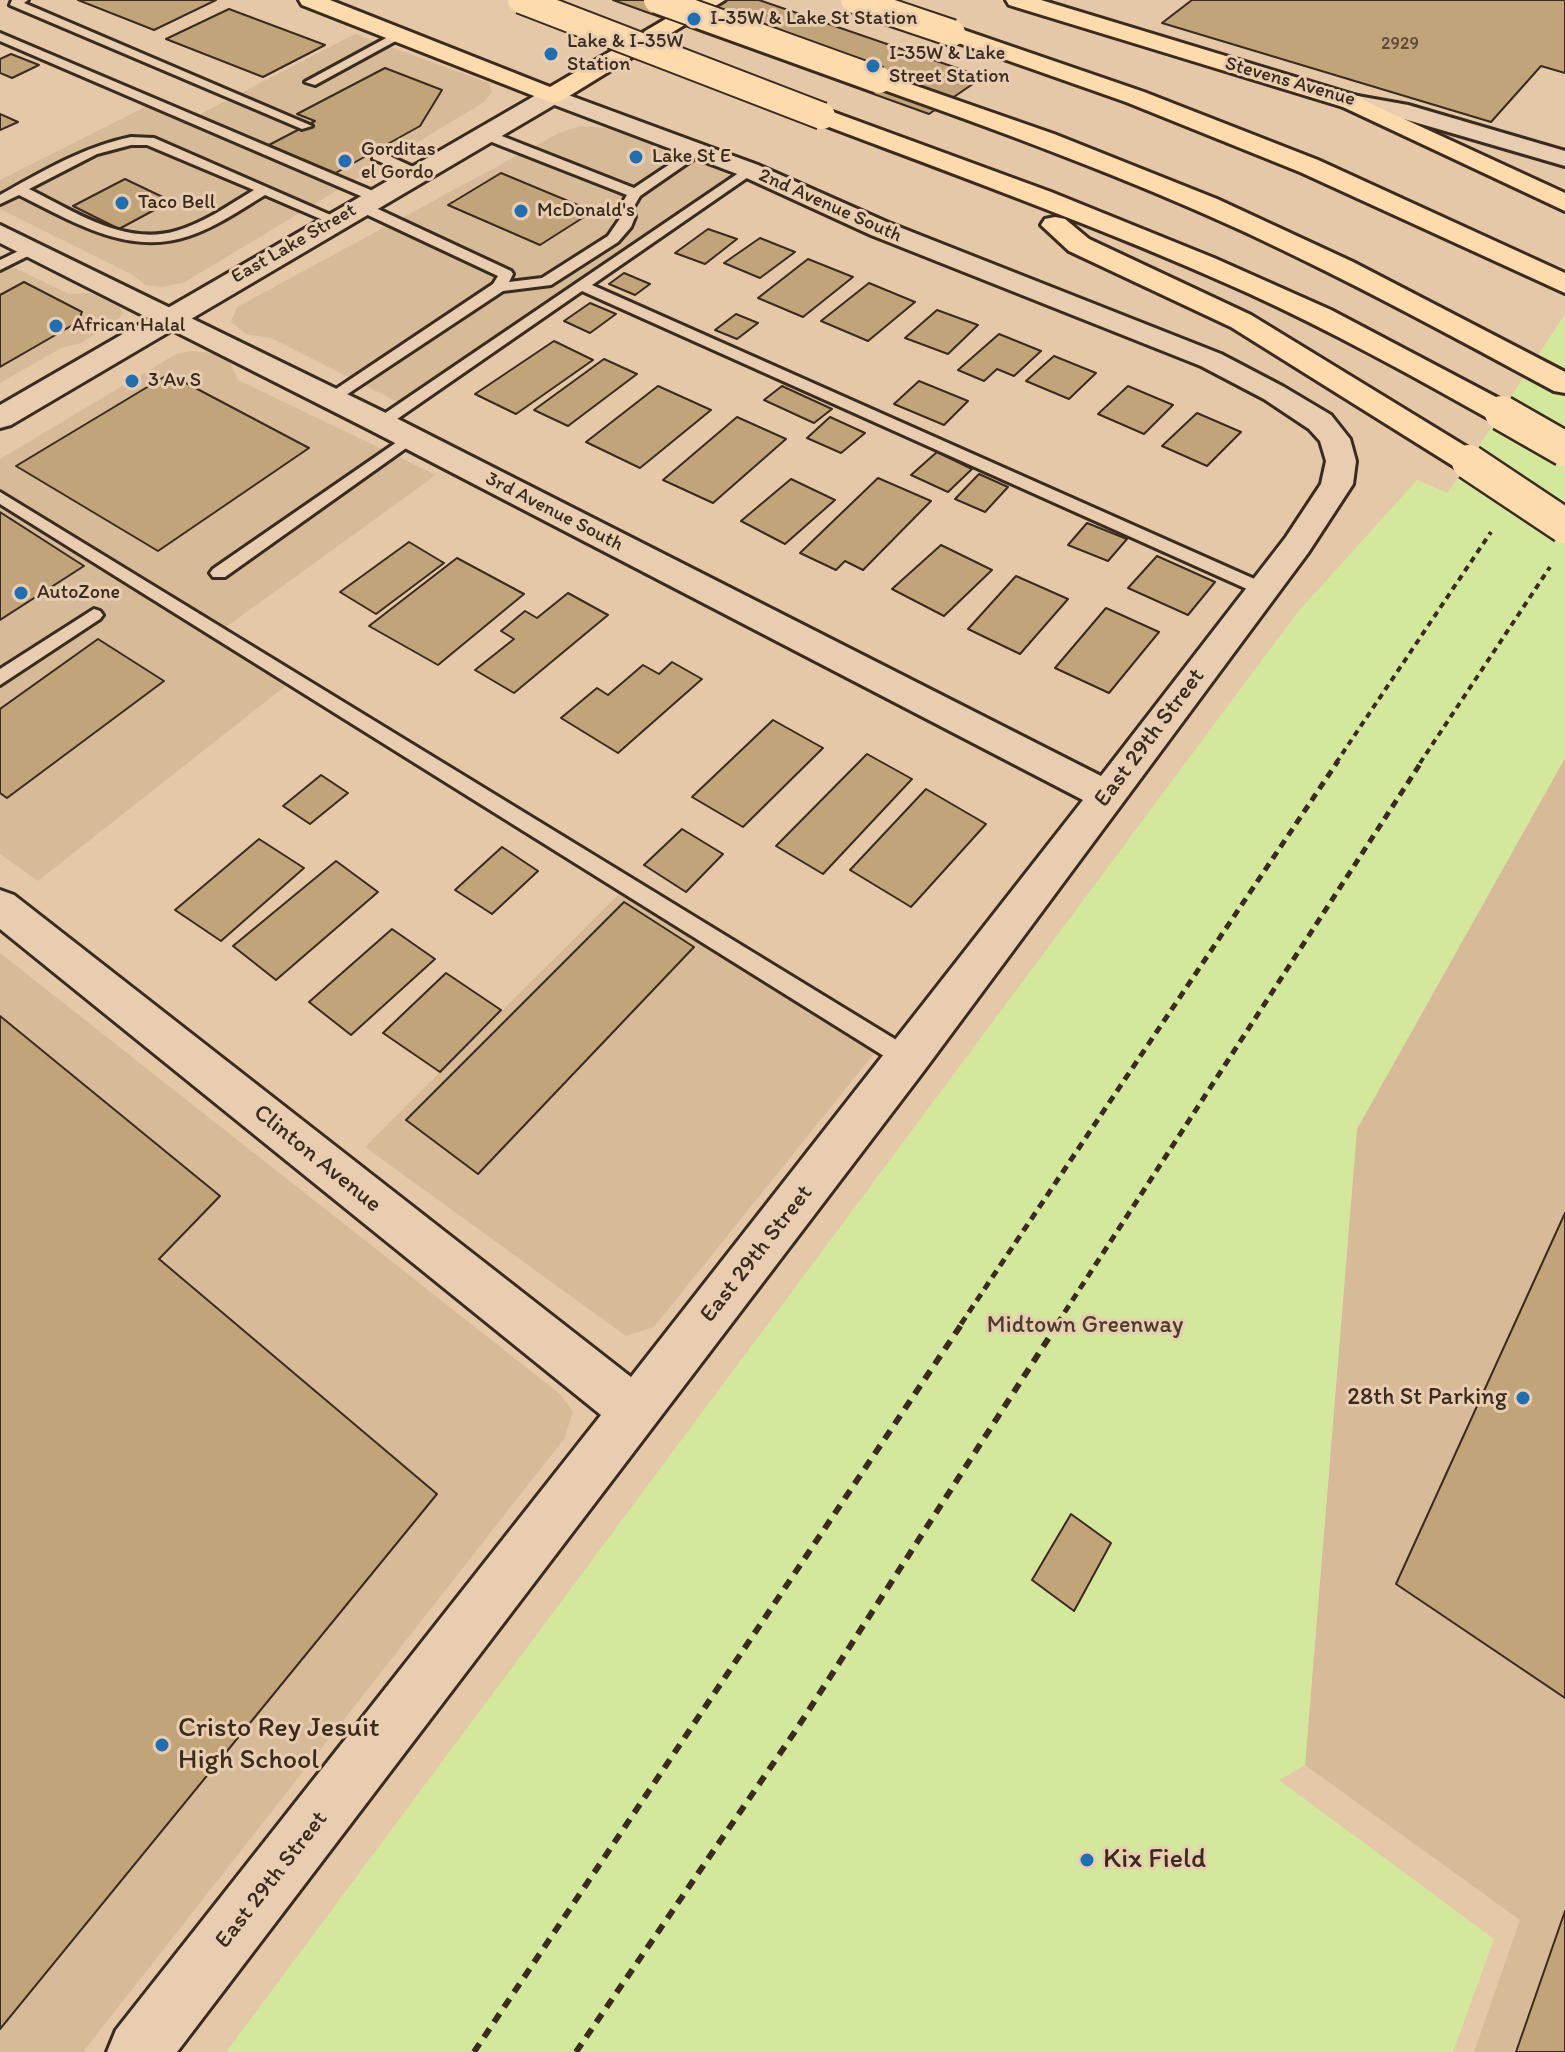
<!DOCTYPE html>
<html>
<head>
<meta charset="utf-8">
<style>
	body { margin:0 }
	canvas { display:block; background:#e4c8a8 }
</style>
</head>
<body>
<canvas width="1565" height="2052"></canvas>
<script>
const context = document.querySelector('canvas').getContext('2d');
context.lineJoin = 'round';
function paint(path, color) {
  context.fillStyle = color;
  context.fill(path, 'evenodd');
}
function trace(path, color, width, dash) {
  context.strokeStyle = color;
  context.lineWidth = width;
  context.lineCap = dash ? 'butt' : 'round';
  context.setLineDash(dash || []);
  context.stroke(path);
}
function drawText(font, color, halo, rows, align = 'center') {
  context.font = font + ' Itim,sans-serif';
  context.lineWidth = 6;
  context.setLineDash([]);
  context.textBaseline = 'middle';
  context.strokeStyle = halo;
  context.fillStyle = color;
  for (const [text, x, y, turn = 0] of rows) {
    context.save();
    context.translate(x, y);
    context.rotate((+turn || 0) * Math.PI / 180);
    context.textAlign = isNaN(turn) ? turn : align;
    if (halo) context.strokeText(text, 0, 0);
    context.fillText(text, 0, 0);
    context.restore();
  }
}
paint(new Path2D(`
	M355 34 489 83 492 92 484 102 185 282 163 287 145 285 133 275 0 209V180L147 106 185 122Z
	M581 126 615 129 739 177 404 405 271 338 246 334 231 322 237 307 559 133Z
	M0 261 69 294 90 293 119 307 123 313 118 320 81 343 61 348 0 383Z
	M191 351 213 353 230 362 238 380 436 475 226 627 298 676 38 881 0 854V459L176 354Z
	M1565 758V2052H1474L1520 1920 1305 1765 1357 1129Z
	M625 888 880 1046 654 1327 626 1336 365 1147Z
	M0 953 560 1394 573 1412 564 1439 83 2052H0Z`), '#d7ba98');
paint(new Path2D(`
	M1565 314V758L1357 1129 1305 1765 1279 1780 1494 1939 1453 2052H226L1297 613 1417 480 1448 493Z`), '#d4e89d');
const building = new Path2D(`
	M78 0H216L154 30Z
	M613 0H759L983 77 929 114Z
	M1192 0H1565V73L1541 66 1491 122 1162 23Z
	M229 9 325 45 263 77 166 39Z
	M11 54 39 65 12 78 0 73V59Z
	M385 68 442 90 420 126 332 175 267 146 315 121 297 114Z
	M0 114 18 122 0 130Z
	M501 173 585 208 577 214 584 217 540 245 448 205Z
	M125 179 171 201 119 229 73 206Z
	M708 229 737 239 705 264 675 253Z
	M760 238 795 252 760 278 724 263Z
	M808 259 853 277 803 317 758 298Z
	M624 273 650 284 635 295 609 284Z
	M24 282 82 312 78 322 0 367V295Z
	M869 283 915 302 868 341 821 321Z
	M590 303 616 314 590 333 564 321Z
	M937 310 978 325 948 354 905 338Z
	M736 314 758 323 737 339 715 330Z
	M999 334 1041 351 1014 376 997 369 984 381 958 370Z
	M554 341 593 360 516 414 475 394Z
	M1054 356 1096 373 1069 399 1026 381Z
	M604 359 637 374 568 426 534 410Z
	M169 374 309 448 158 551 16 466Z
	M919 381 968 401 944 425 894 404Z
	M658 386 711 410 640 468 586 442Z
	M782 386 832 409 814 423 764 400Z
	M1128 386 1173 405 1144 434 1098 414Z
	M1197 413 1241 432 1207 466 1162 446Z
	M737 417 786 439 713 503 663 480Z
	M830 417 865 433 841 453 807 438Z
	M937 452 972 469 948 492 911 475Z
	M979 474 1008 487 985 512 955 499Z
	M878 478 931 501 863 570 845 561 836 570 800 553Z
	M791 479 835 500 785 544 741 521Z
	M0 512 84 566 0 620Z
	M1087 523 1127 539 1108 561 1068 545Z
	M409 542 444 563 376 614 340 592Z
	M941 545 992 570 944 616 892 589Z
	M1157 556 1215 582 1188 615 1128 588Z
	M457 558 524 594 438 665 369 626Z
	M1016 576 1068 599 1020 654 968 629Z
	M568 593 608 615 514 693 475 670 514 639 501 631 525 611 537 618Z
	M1106 608 1159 632 1109 693 1055 668Z
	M98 639 164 681 7 798 0 793V709Z
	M672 662 702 679 618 753 561 718 597 688 608 695 643 665 659 674Z
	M773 720 823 748 743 827 692 797Z
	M867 754 912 779 823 874 776 846Z
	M321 775 348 793 310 824 283 806Z
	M926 789 986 824 911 907 850 870Z
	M682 829 723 854 686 892 644 865Z
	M259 839 304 868 221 941 175 910Z
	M502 847 538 871 492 914 455 890Z
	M336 861 378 892 276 980 233 946Z
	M624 902 694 947 478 1174 406 1120Z
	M392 929 435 959 351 1035 309 1002Z
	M446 973 501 1010 440 1072 383 1033Z
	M0 1016 220 1196 159 1259 437 1494 0 2029Z
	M1565 1213V1698L1396 1584Z
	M1071 1514 1111 1543 1074 1611 1032 1580Z
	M1565 1911V2052H1516Z`);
paint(building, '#c2a47b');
trace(building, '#3b2a1e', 2);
const service = new Path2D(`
	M12 0H28L24 3 312 126 302 129 10 5Z
	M399 31 405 35 403 37 315 85 305 82Z
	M0 33 380 194 382 197 370 200 0 41Z
	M479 131H489L634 188 694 148 705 151 640 196 633 208 635 217 631 227 618 242 551 285 503 291 337 401H327V395L493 284 498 276 355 209V203H365L511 271 513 274 509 282 542 278 608 236 621 217 619 208 627 195 479 137Z
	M131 137 154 138 342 220 330 223 265 195C240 210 216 227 189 236 128 257 72 221 19 195L0 204V195C43 171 83 147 131 137ZM131 145H147L254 190C229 205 204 223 176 231 124 246 74 211 29 189L97 154Z
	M373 153H383L424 172 412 175 373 159Z
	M749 166 756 170 754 173 592 285 1268 585 1271 589 1268 593H1256L582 291 387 426H375V420Z
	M31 245 36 246V252L0 270V260Z
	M410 433 416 435V441L225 577H213L210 573 213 569Z
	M0 492 916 1052 919 1059 916 1066 908 1069 900 1066 0 504Z
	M94 609 100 611 103 615 100 619 0 685V669Z`);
const minor = new Path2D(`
	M552 89 758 165 889 223 1221 354 1284 387 1331 415 1350 439 1356 461 1353 484 1308 553 923 1072 177 2052H107L116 2030 601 1415 0 929V890L14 895 631 1377 1083 800 370 430 0 243V225L392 416 1101 776 1286 537 1321 484 1326 461 1320 441 1309 429 1264 399 1201 366 871 235 740 175 544 101 540 96 544 91Z
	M1352 95 1408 105 1565 151V166L1397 117 1344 107 1340 102 1344 97Z`);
const secondary = new Path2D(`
	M552 89 561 91 564 96 561 101 11 425 0 428V405L543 91Z`);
const primary = new Path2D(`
	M299 0H330L550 87 698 0H725L561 101 552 103 302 5Z
	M1006 0H1041L1361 97 1364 102 1361 107H1343L1009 5Z`);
const motorway = new Path2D(`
	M952 26 1144 92 1318 160 1565 273V293L1300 172 1126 102 944 38 940 33 944 28Z
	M879 73 1054 134 1217 199 1353 262 1565 372V393L1554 391C1452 336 1350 281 1245 232 1123 176 997 130 870 85L867 80 870 75Z
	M1352 95 1565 193V211L1343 107 1340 102 1343 97Z
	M822 108 1051 192 1214 258 1331 310 1513 406 1518 413 1513 420 1502 423 1491 420C1411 375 1331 331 1248 293 1106 229 959 176 813 121L809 116 813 111Z
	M1055 217 1065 219 1089 239 1251 315 1480 455 1485 462 1480 469 1469 472 1458 469 1231 327 1069 251 1041 225 1045 219Z`);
trace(service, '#3b2a1e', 6);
trace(minor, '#3b2a1e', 6);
trace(secondary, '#3b2a1e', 6);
trace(primary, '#3b2a1e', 6);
trace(motorway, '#3b2a1e', 6);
trace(new Path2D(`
	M1336 763 1491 532
	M1420 763 1550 567`), '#3b2a1e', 4, [6, 5]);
trace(new Path2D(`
	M961 1324 1338 761
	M1057 1324 1422 761`), '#3b2a1e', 5, [8, 6]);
trace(new Path2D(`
	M474 2052 963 1322
	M576 2052 794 1733 1059 1322`), '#3b2a1e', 6, [10, 8]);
paint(service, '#e8cdb0');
paint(minor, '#e8cdb0');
paint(secondary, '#e8cdb0');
paint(primary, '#fedbac');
paint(motorway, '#fedbac');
const motorwayBridgeFar1 = new Path2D(`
	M521 0 822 116
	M657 0 879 80
	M854 0 952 33`);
const motorwayBridge = new Path2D(`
	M1502 413 1565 449
	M1469 462 1565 526`);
trace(motorwayBridgeFar1, '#3b2a1e', 30, []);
trace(motorwayBridge, '#3b2a1e', 39, []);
trace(motorwayBridgeFar1, '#fedbac', 26);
trace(motorwayBridge, '#fedbac', 34);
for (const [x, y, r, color] of [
	[694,19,8,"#1f6fb2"],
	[551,54,8,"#1f6fb2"],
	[873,66,8,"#1f6fb2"],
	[636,157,8,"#1f6fb2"],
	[345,161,8,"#1f6fb2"],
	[122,203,8,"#1f6fb2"],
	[521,211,8,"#1f6fb2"],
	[56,326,8,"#1f6fb2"],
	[132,381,8,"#1f6fb2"],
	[21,593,8,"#1f6fb2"],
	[1523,1398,8,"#1f6fb2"],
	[162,1745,8,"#1f6fb2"],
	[1087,1860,8,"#1f6fb2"]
]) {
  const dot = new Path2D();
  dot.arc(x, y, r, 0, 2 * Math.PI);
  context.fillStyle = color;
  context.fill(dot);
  trace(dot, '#e8cdb0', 3);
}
drawText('18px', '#5d4835', null, [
	["2929",1400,44]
]);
drawText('20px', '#3b2a1e', '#e8cdb0', [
	["I-35W & Lake St Station",710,19],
	["Lake & I-35W",567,42],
	["Station",567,65],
	["I-35W & Lake",889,54],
	["Street Station",889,77],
	["Gorditas",361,150],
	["el Gordo",361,173],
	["Lake St E",652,157],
	["Taco Bell",138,203],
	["McDonald's",537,211],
	["African Halal",72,326],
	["3 Av S",148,381],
	["AutoZone",37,593]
], 'left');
drawText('20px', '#3b2a1e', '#e8cdb0', [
	["Stevens Avenue",1290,82,16],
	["2nd Avenue South",830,206,24],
	["East Lake Street",294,244,-30],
	["3rd Avenue South",554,512,27]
]);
drawText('24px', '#3b2a1e', '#e8cdb0', [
	["East 29th Street",1150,738,-53],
	["Clinton Avenue",317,1159,39],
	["East 29th Street",757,1254,-52],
	["East 29th Street",272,1880,-52]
]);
drawText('24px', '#4a3d2b', '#e8cdb0', [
	["Midtown Greenway",1085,1326]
]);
drawText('24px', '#3b2a1e', '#e8cdb0', [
	["28th St Parking",1507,1398]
], 'right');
drawText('28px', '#3b2a1e', '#e8cdb0', [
	["Cristo Rey Jesuit",178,1729],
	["High School",178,1761],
	["Kix Field",1103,1860]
], 'left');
</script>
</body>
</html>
